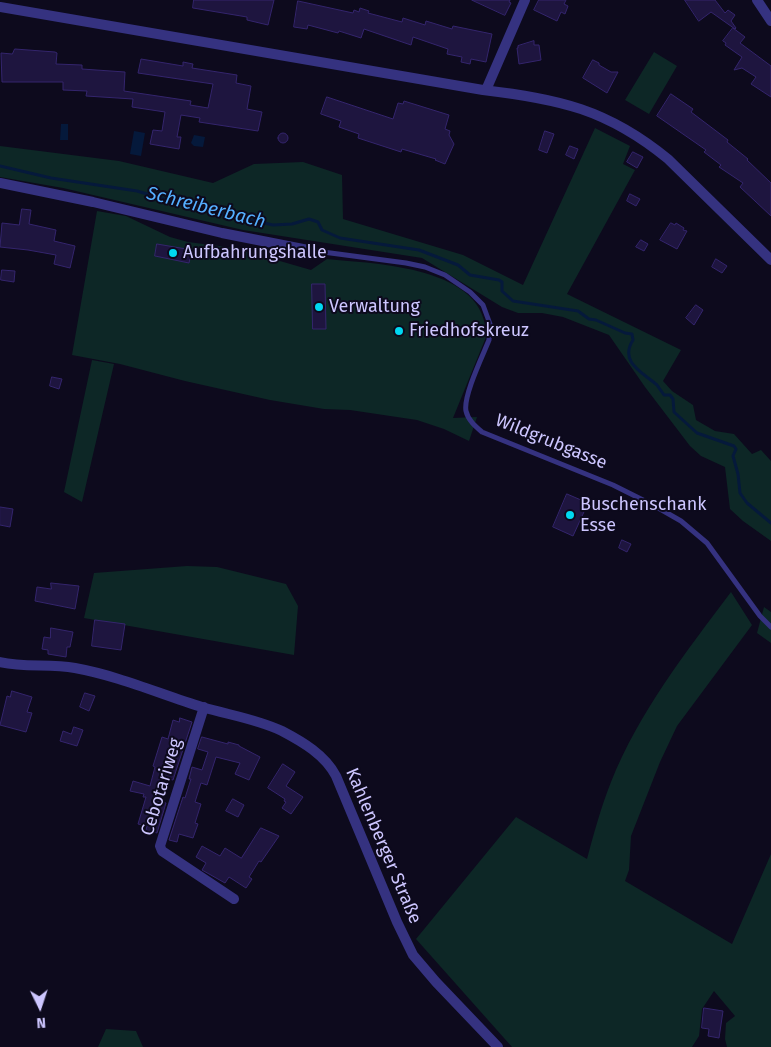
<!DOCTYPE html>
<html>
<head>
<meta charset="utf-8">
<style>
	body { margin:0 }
	#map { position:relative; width:771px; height:1047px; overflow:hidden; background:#0d0a1d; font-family:"Fira Sans",sans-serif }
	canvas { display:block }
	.north { position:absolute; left:15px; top:982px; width:50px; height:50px; -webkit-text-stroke:4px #0d0a1d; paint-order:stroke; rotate:176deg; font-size:14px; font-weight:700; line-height:20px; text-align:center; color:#cdc6ff }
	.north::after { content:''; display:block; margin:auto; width:18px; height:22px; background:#cdc6ff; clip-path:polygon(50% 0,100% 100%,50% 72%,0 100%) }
</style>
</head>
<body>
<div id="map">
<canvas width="771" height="1047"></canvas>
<div class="north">N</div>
</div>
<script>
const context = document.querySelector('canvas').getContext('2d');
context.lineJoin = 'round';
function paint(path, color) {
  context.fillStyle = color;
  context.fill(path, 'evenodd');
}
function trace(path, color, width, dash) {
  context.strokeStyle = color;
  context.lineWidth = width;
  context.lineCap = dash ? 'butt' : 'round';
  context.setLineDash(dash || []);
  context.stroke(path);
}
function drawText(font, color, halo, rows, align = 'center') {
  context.font = font + ' "Fira Sans",sans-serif';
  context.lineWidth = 4;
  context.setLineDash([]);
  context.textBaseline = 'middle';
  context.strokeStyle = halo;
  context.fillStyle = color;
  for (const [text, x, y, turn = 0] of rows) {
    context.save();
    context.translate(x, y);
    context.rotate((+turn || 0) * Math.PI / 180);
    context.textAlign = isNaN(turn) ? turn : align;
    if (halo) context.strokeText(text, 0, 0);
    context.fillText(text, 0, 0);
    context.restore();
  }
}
paint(new Path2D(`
	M654 52 677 66 649 114 625 100Z
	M595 128 630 146 623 164 635 170 567 294 681 350 663 381 672 391 693 405 696 420 715 431 734 434 752 454 761 450 771 461V541L743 521 730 509 725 467 701 456 690 446 645 387 609 335 563 317 542 313H518L502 307 422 258 243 230 63 188 0 177V146L119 161 213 183 254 164 303 162 342 175 343 219 463 255 523 285Z
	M97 211 126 216 170 237 188 242 235 248 311 270 327 259C376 264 488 266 486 337L453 418 477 417 469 441 444 429 417 420 350 410 324 409 270 400 185 381 120 364 72 355Z
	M92 360 114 364 82 502 64 492Z
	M187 566 217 567 286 584 298 606 294 655 84 618 94 573Z
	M731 592 752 625 677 726 660 762 631 836 629 870 625 881 732 944 771 854V1047H727L725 1039 726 1023 735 1016 714 991 702 1009 699 1036 692 1047H512L416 939 516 817 587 859C594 833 601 807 611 782 639 712 686 652 731 592Z
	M764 607 771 612V643L757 633Z
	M106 1029 136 1031 143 1047H98Z`), '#0d2726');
paint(new Path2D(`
	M61 124H68V140H60Z
	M134 131 145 133 141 156 130 154Z
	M194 135 205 137 203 147 194 146 191 143Z`), '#05193b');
trace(new Path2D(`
	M0 166 51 178 137 191 195 208 273 225 292 224 309 219 318 222 322 230 340 238 419 250 458 265 470 275 499 280 502 282V291L513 301 578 311 589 319 596 320 625 333 632 334 633 340C619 362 642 372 657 385 659 388 662 392 664 395H670L673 399 674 412 697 433 734 446 736 449 733 456 738 474 740 493 747 503 771 523`), '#05193b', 3);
const building = new Path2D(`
	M194 0H274L268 25 247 20V17L193 8Z
	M472 0H510L509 2 511 3 505 15Z
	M539 0H566L564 4 568 6 565 14 561 12 557 21 534 10Z
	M685 0H715L725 13 728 10 735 15 731 21 736 28 735 29 711 12 699 21Z
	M298 1 353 13 354 10 359 12 360 8 369 11 368 13 402 22 403 18 425 25 426 21 452 29 453 26 492 34 486 62 471 59 470 64 461 62 462 57 447 54 448 49 413 37 411 45 364 29 361 38 339 31 338 33 308 25 307 29 294 27Z
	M733 28 745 37 740 43 771 66V97L751 84 756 77 742 68 734 70 742 57 725 45 726 43 723 41Z
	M534 41V45H539L541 60 519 64 517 48H518V46Z
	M15 49 55 52 57 53 56 64 82 65V69L125 72 124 91 191 101 190 105 208 108 213 84 138 73 141 59 183 66V62L193 64 192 68 237 75 236 83 251 86 247 109 262 112 258 131 199 122 200 118 181 115 177 137H181L179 149 150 144 153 130 162 131 165 112 132 107 133 99 86 96 87 91 63 90V82H2L1 53 12 54Z
	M593 60 599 63V65L611 72H618L607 93 583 78Z
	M671 94 693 109 691 112 728 140 727 142 748 159 747 160 771 183V216L740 187 743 183 719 167 721 165 704 152 706 150 657 116Z
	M327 97 393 119 398 103 403 104 404 101 449 115 445 129 450 131 449 135 454 144 445 164 435 160 436 159 402 149 401 152 358 138 359 134 339 127 341 121 321 114Z
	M545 131 554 134 547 153 539 150Z
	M278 138a5 5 0 1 1 10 0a5 5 0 1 1-10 0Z
	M570 146 578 149 574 159 566 155Z
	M633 152 643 157 637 168 627 162Z
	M630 194 640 199 636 206 627 201Z
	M22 209 31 210 29 224 56 230 54 241 75 246 70 268 54 264 56 255 28 250 0 247 2 223 19 225Z
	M671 223 675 225 676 223 684 228 683 230 687 231 677 249 660 240Z
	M641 240 648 244 644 251 636 247Z
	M157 244 192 250 189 263 155 256Z
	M716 259 727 266 722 273 712 267Z
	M2 270 15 271 14 282 1 280Z
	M312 284H325L326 329H313Z
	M696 305 703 310 694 325 686 318Z
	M52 377 62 379 59 389 50 386Z
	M567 494 588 503 573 536 553 527Z
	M0 507 13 509 10 527 0 525Z
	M622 540 631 544 627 552 619 548Z
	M51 583 79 586 75 609 35 601 37 587 51 589Z
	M95 620 125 624 121 650 92 646Z
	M51 628 73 632 70 647H67L66 657 48 654V650L42 649 44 637 50 638Z
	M12 691 32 697 27 712 32 713 26 732 0 725 7 696 10 697Z
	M85 693 95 696 89 711 80 707Z
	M180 718 192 722 173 780 160 777 154 800 166 803 157 833 146 830 147 826 138 824 146 797H143L144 794 130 791 133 781 150 786 155 767 153 766 162 737 168 739 173 720 179 722Z
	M74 727 83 730 77 746 60 741 63 731 71 734Z
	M202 737 228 744V742L239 745V746L260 757 249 780 235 774 240 763 216 757 207 785 201 783 195 802 201 804 195 823 198 824 193 838 179 834 177 842 169 840 183 797 185 798 191 779H189L192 767 202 770 208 752 198 749Z
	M283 764 295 772 286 786 303 797 291 814 282 808 286 802 284 801 285 799 268 788Z
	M233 799 244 805 238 817 226 811Z
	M261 828 279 836 261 862 259 861 249 877 252 879 246 888 229 877 225 883 202 870 206 863 196 857 202 846 220 856 225 848 241 858Z
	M704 1008 723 1011 719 1038 708 1036 709 1029 702 1028Z`);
paint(building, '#1e153f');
trace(building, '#34256d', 1);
trace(new Path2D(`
	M308 250 406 263 425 267 445 275 470 292 483 305 490 324 489 340C483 355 463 396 466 411 468 420 475 426 482 432L613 485 653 505 681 521 707 543 760 616 771 627`), '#353280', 5);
trace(new Path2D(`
	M757 0 771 21
	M0 7 483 90C559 99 607 109 668 159L771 260
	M486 90 525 0
	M0 183 93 202 222 233 308 250
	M0 662C25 668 50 663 75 668 119 676 160 694 202 707 229 715 257 719 282 731 303 742 325 755 336 776L397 922 413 955 436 982 498 1047
	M204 707 160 846 162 851 234 899`), '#353280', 10);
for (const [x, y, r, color] of [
	[173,253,5,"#00d8f1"],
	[319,307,5,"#00d8f1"],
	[399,331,5,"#00d8f1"],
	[570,515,5,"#00d8f1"]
]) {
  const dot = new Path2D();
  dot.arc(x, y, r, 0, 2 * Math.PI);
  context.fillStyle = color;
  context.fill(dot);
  trace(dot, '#0d0a1d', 2);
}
drawText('18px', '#cdc6ff', '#0d0a1d', [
	["Aufbahrungshalle",183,253],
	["Verwaltung",329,307],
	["Friedhofskreuz",409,331],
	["Buschenschank",580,505],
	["Esse",580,526]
], 'left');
drawText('18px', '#cdc6ff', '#0d0a1d', [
	["Wildgrubgasse",551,442,22],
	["Cebotariweg",162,787,-73],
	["Kahlenberger Straße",383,846,67]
]);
drawText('italic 19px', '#54afff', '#0d0a1d', [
	["Schreiberbach",206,208,14]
]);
</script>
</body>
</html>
